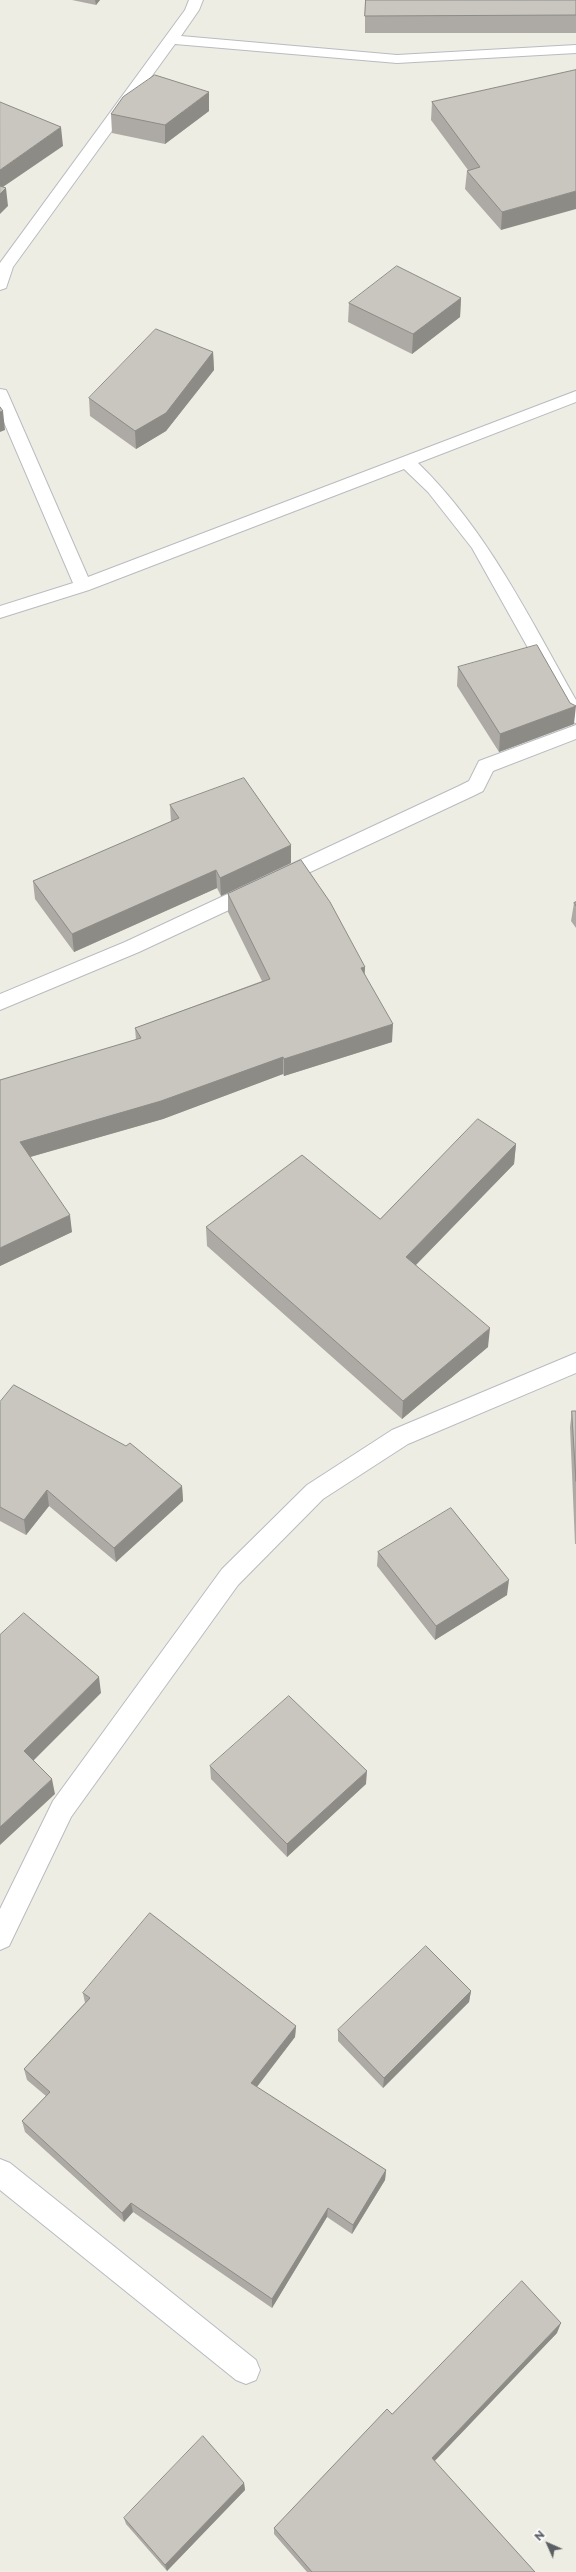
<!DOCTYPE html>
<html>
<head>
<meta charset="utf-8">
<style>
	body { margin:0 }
	#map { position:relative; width:576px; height:2572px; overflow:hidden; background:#eeede3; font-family:Montserrat,sans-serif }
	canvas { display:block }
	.north { position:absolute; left:528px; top:2524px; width:40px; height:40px; -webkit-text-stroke:3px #fff; paint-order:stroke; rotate:315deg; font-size:11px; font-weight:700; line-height:16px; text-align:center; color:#5b5f64 }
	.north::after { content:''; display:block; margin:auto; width:14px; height:18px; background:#5b5f64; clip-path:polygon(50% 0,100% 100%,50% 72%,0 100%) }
</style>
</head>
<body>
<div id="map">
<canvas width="576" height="2572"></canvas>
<div class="north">N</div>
</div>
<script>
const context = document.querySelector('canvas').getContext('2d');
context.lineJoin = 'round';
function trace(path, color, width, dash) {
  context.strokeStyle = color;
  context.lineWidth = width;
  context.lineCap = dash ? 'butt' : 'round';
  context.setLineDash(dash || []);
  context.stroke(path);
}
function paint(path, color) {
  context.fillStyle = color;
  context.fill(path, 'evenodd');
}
const minor = new Path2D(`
	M189 0H203L199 10 181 36 397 55 576 45V53L397 63 175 44 13 267 6 288 0 290V263L185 10Z
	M0 389 6 390 8 394 88 577 576 391V402L418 463C487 530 529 617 576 700V723L569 721 472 548 428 492 404 469 89 590 0 618V606L73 583 0 413Z
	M576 725V739L493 771 483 791 473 796 139 952 0 1010V994L125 942 459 786 469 781 479 761Z
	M576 1353V1373L408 1444 323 1499 238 1585 71 1817 9 1946 0 1950V1909L53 1801 222 1569 307 1485 392 1430Z
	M0 2159 10 2163 256 2360 260 2370 256 2380 246 2384 236 2380 0 2190Z`);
trace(minor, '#b8bbc0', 2);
paint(minor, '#fff');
paint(new Path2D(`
	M72 0H100L96 5Z
	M365 0H576V33H365Z
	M576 70 501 230 465 189 467 171 468 170 431 120 432 102Z
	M209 111 165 144 112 133 111 114Z
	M461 298 460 317 412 354 348 322 349 303Z
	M213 352 214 370 166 431 136 449 90 416 89 398Z
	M458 667 574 724 499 752 457 686Z
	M170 805 291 845V863L221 896 217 888 74 952 35 899 33 881 171 822Z
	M228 894 365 967 364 974 392 1042 284 1076 283 1074 163 1119 30 1157 72 1232 0 1266V1080L136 1040 135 1028 262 981 228 912Z
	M576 902V928L571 921 574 903Z
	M516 1144 514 1164 416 1265 488 1347 402 1419 207 1246 206 1227 380 1219Z
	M0 1402 182 1486 183 1501 116 1562 49 1506 26 1535 0 1521Z
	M572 1411H576V1544H575L570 1427Z
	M378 1552 507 1595 435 1640 377 1566Z
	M210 1766 366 1784 287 1857 211 1779Z
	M471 1991 469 2002 383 2088 338 2041V2030Z
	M83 1993 296 2026 295 2037 257 2087 386 2170 385 2180 352 2234 327 2217 272 2308 133 2212 124 2222 25 2132 22 2121 46 2096 27 2080 24 2069 85 2003Z
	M557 2333 434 2461 535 2572H307L274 2534V2528L392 2414Z
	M244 2483 245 2490 167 2571 126 2524 124 2518Z`), '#adaaa5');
paint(new Path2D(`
	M95 0H100L96 5Z
	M209 92V111L165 144V125Z
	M61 127 63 146 0 189V170Z
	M6 188 8 206 0 214V194Z
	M576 191V209L501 230 502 212Z
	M461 298 460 317 412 354 413 334Z
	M213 352 214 370 166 431 136 449 135 431Z
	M3 411 5 430 0 432V412Z
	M576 706 574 724 499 752 500 734Z
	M291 845V863L221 896 220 878Z
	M216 870 217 888 74 952 72 934Z
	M365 967 364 985 361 968Z
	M393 1024 392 1042 284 1076V1059Z
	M283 1057V1074L163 1119 23 1159 20 1142Z
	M516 1144 514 1164 405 1276 406 1257Z
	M70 1215 72 1232 0 1266V1248Z
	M490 1328 488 1347 402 1419 403 1401Z
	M182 1486 183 1501 116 1562 114 1548Z
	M47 1490 49 1506 26 1535 24 1520Z
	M509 1580 507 1595 435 1640 436 1626Z
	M99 1677 101 1693 28 1766 24 1751Z
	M367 1771 366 1784 287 1857V1844Z
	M52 1779 55 1794 0 1845V1827Z
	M471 1991 469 2002 383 2088 384 2078Z
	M296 2026 295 2037 252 2093 251 2083Z
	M386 2170 385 2180 352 2234 353 2225Z
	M131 2203 133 2212 124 2222 122 2213Z
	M328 2208 327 2217 272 2308V2299Z
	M561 2323 557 2333 430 2466 432 2458Z
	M244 2483 245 2490 167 2571 165 2565Z`), '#8d8b86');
const building = new Path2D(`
	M366 0H576V15L365 16Z
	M576 70V191L502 212 467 171 480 167 432 102Z
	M155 75 209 92 165 125 111 114 123 97Z
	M0 102 61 127 0 170Z
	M0 186 6 188 0 194Z
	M397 266 461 298 413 334 349 303Z
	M156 329 213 352 166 413 135 431 89 398Z
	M0 407 3 411 0 412Z
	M537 645 570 703 576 706 500 734 458 667Z
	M244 778 291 845 220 878 216 870 72 934 33 881 179 818 170 805Z
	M301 860 330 902 365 967 361 968 393 1024 284 1059 283 1057 161 1101 20 1142 70 1215 0 1248V1080L141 1038 135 1028 270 979 228 894Z
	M576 902V906L574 903Z
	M478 1119 516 1144 406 1257 490 1328 403 1401 206 1227 302 1155 380 1219Z
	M14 1385 126 1446 130 1443 182 1486 114 1548 47 1490 24 1520 0 1507V1402Z
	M572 1411H576V1481Z
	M451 1508 509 1580 436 1626 378 1552Z
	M24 1613 99 1677 24 1751 52 1779 0 1827V1635Z
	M289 1696 367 1771 287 1844 210 1766Z
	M150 1913 296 2026 251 2083 386 2170 353 2225 328 2208 272 2299 131 2203 122 2213 22 2121 50 2092 24 2069 90 1998 83 1993Z
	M426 1946 471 1991 384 2078 338 2030Z
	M522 2281 561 2323 432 2458 535 2572H312L274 2528 387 2409 392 2414Z
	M203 2436 244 2483 165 2565 124 2518Z`);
paint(building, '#c9c6c0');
trace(building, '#8d8b86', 1);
</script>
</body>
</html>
